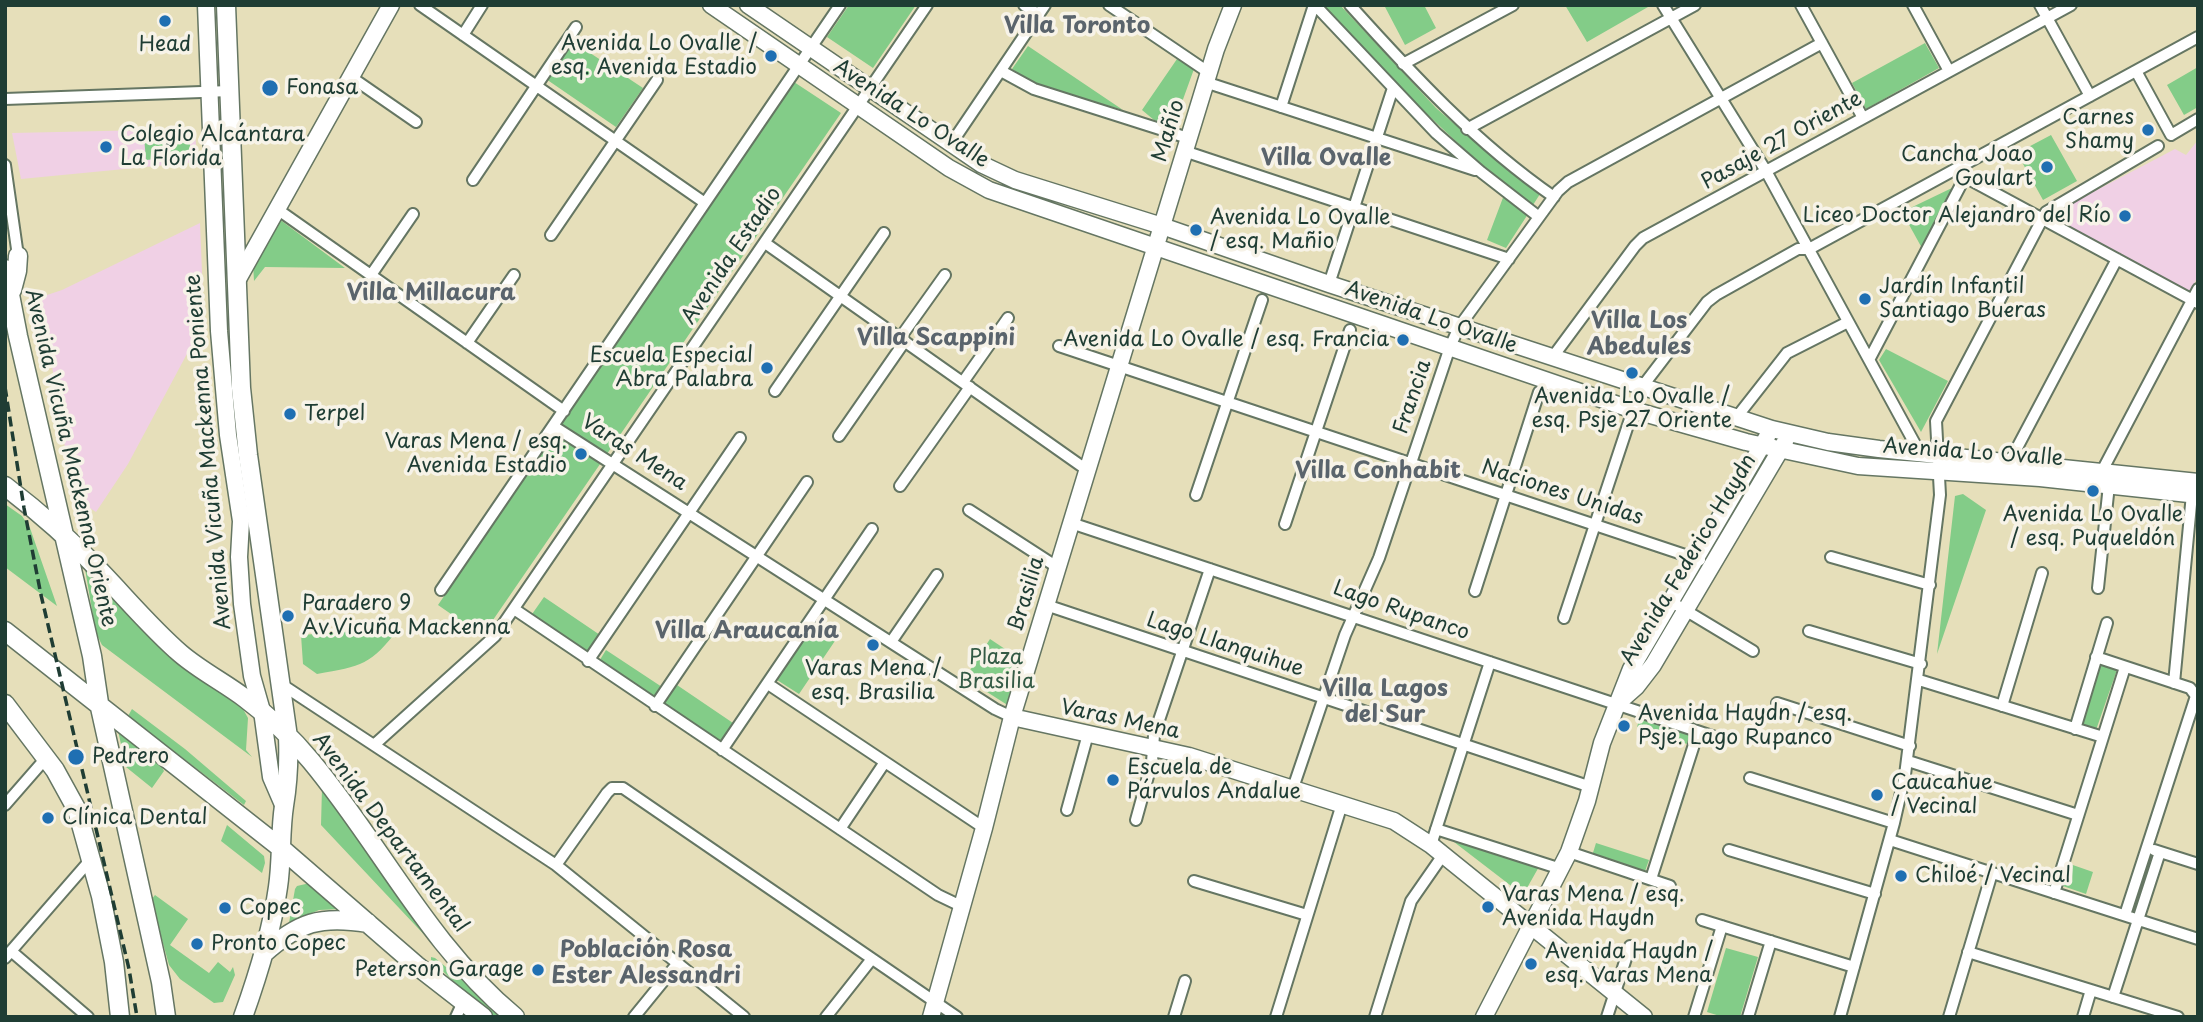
<!DOCTYPE html>
<html>
<head>
<meta charset="utf-8">
<style>
	body { margin:0 }
	#map { position:relative; width:2203px; height:1022px; overflow:hidden; background:#e6dfba; font-family:"Playpen Sans",sans-serif }
	canvas { display:block }
	.frame { position:absolute; inset:0; border:7px solid #1f3d34; pointer-events:none }
</style>
</head>
<body>
<div id="map">
<canvas width="2203" height="1022"></canvas>
<div class="frame"></div>
</div>
<script>
const context = document.querySelector('canvas').getContext('2d');
context.lineJoin = 'round';
function paint(path, color) {
  context.fillStyle = color;
  context.fill(path, 'evenodd');
}
function trace(path, color, width, dash) {
  context.strokeStyle = color;
  context.lineWidth = width;
  context.lineCap = dash ? 'butt' : 'round';
  context.setLineDash(dash || []);
  context.stroke(path);
}
function drawText(font, color, halo, rows, align = 'center') {
  context.font = font + ' "Playpen Sans",sans-serif';
  context.lineWidth = 7;
  context.setLineDash([]);
  context.textBaseline = 'middle';
  context.strokeStyle = halo;
  context.fillStyle = color;
  for (const [text, x, y, turn = 0] of rows) {
    context.save();
    context.translate(x, y);
    context.rotate((+turn || 0) * Math.PI / 180);
    context.textAlign = isNaN(turn) ? turn : align;
    if (halo) context.strokeText(text, 0, 0);
    context.fillText(text, 0, 0);
    context.restore();
  }
}
paint(new Path2D(`
	M195 129 197 162 21 179 12 133Z
	M2198 140V276L2189 294 2050 219 2053 213 2175 149 2186 155Z
	M200 223 204 322 128 464 96 512 87 506 86 496 72 492 41 297 62 290Z`), '#f0d0e5');
paint(new Path2D(`
	M849 5H916L873 68 827 37Z
	M1322 5H1340L1436 108 1489 154 1540 194 1533 205C1454 147 1389 76 1322 5Z
	M1384 5H1424L1436 28 1405 45Z
	M1565 5H1638L1648 7 1587 42Z
	M572 41 643 88 616 127 546 79Z
	M1925 43 1939 68 1866 109 1852 83Z
	M1028 46 1123 110 1036 85 1012 69Z
	M1177 59 1194 69 1173 127 1154 120 1142 110Z
	M2198 67V107L2184 115 2167 85Z
	M794 82 841 113 493 620 474 630 438 605Z
	M189 133 191 156 146 160 144 137Z
	M2051 135 2077 181 2043 200 2017 153Z
	M1954 187 1923 250 1902 212Z
	M1504 195 1528 214 1506 248 1487 240Z
	M279 219 345 268 265 267 254 281 253 263Z
	M1886 349 1948 381 1921 432 1879 360Z
	M1963 494 1986 510 1937 654 1955 496Z
	M5 504 22 516 30 528 57 606 5 567Z
	M85 569 180 664 243 709 248 718 246 750 252 757 102 645 96 633Z
	M544 597 600 635 586 655 530 617Z
	M818 617 841 632 799 694 777 680Z
	M399 628C371 665 362 666 317 674L303 664 301 635Z
	M990 639 1023 661 1009 706 965 678Z
	M606 650 662 687 653 700 598 663Z
	M2099 660 2118 667 2096 730 2077 723Z
	M677 685 733 723 719 744 663 705Z
	M1644 704 1694 721 1687 744 1637 727Z
	M132 709 185 749 246 801 244 805 128 716Z
	M117 726 157 758 164 771 152 788 126 767Z
	M322 788 431 939V942L321 825Z
	M227 825 264 856 265 863 262 873 221 841Z
	M1441 832 1540 865 1523 895Z
	M1596 843 1649 860 1644 874 1592 856Z
	M2067 863 2093 872 2086 894 2060 885Z
	M310 883 342 909 319 910 289 923 295 889 297 886Z
	M155 895 188 919 170 945 209 973 218 962 230 972 233 967 235 975 223 1002 214 1003 180 979 169 965 151 900Z
	M1726 948 1758 957 1740 1017H1723L1707 1012Z
	M431 957 435 958 507 1017H491L431 960Z`), '#83cc88');
const street = new Path2D(`
	M420 5 705 203
	M1024 5 1039 15
	M1109 5 1208 72
	M1315 5 1436 133 1481 172 1539 217
	M1350 5C1413 75 1476 143 1554 197
	M1663 5 1766 171 1921 455
	M1801 5 1863 118
	M1913 5 1949 71
	M2040 5 2090 96
	M463 35 482 5
	M1403 64 1513 5
	M1001 71 1034 89 1188 138
	M2136 71 2171 135 2198 119
	M351 77 416 122
	M1205 82 1475 170
	M5 99 230 91
	M1281 107 1314 5
	M1467 129 1695 5
	M951 144 1045 5
	M1184 151 1509 259
	M5 165 18 256
	M1959 167 1965 177 2198 303
	M473 180 576 27
	M277 209 564 411
	M551 235 657 80
	M765 243 1087 470
	M371 275 413 214
	M1329 284 1393 88
	M900 338 945 275
	M467 343 514 275
	M1059 346 1700 560
	M1552 358 1635 246 1643 238 2071 5
	M1869 360 1965 177
	M963 382 1008 318
	M1642 387 1707 302 1716 295 1798 249H1809L2198 37
	M775 391 884 233
	M1736 418 1787 353 1848 322
	M553 426 995 709 1012 717
	M839 436 905 341
	M2009 463 2117 259
	M2102 471 2198 289
	M900 486 970 387
	M1196 495 1262 300
	M969 510 1057 567
	M1071 523 1718 738
	M1285 524 1350 330
	M1831 557 1930 585
	M2098 588 2109 485
	M441 590 840 5
	M1475 591 1539 392
	M1670 601 1753 651
	M1046 605 1591 787
	M514 609 938 895 963 907
	M1564 618 1633 410
	M1809 631 1921 664
	M891 642 937 575
	M2096 657 2190 688 2196 696 2125 915
	M588 661 740 438
	M1919 680 2103 737
	M2174 683 2192 494
	M281 684 556 865 744 1017
	M768 684 984 828
	M1777 703 1910 746
	M655 706 807 482
	M2002 706 2042 573
	M2075 729 2107 623
	M374 745 495 636 927 5
	M722 750 872 529
	M1908 761 2078 815
	M1750 778 1894 823
	M1293 788 1345 635 1379 558 1450 347 1459 327 1558 191 1568 182 1822 43
	M5 805 46 758
	M1067 810 1088 734
	M1136 820 1152 762 1154 735 1210 569
	M840 829 885 762
	M1436 829 1561 869
	M1890 840 2198 939
	M1431 845 1490 662
	M1729 850 1875 894
	M2154 850 2198 864
	M1569 852 1670 886
	M556 865 607 793 612 788H623L957 1017
	M1651 879 1698 732
	M1194 881 1307 915
	M2054 893 2125 667
	M1702 920 1854 967
	M11 951 88 1017
	M1968 952 2178 1017
	M5 958 92 858
	M2113 997 2160 852
	M456 1017 463 1002
	M634 1017 678 963
	M826 1017 871 960
	M1174 1017 1185 981
	M1276 1017 1342 804
	M1375 1017 1411 901 1443 855
	M1607 1017 1630 946
	M1694 1017 1722 926
	M1748 1017 1771 941
	M1840 1017 1894 823 1905 775 1940 495 1936 421 2046 212 2158 146
	M1949 1017 1992 873
	M2083 1017 2091 990`);
const secondary = new Path2D(`
	M206 5 219 331 228 435 241 521 239 557 242 604 252 676 262 711 271 777 284 807
	M711 5 949 168 989 190 1633 410 1746 442 1858 466 2040 478 2198 495
	M748 5 981 164 1015 180 1162 226 1329 284 1772 429 1828 442 1879 449 2198 482
	M238 279 391 5
	M1619 702 1636 687 1653 665 1785 442
	M1012 717 1189 756 1394 821 1431 845 1644 1017
	M931 1017 984 828 1012 717 1216 49 1233 5
	M1484 1017 1569 852 1587 801 1602 743 1631 669 1767 437`);
const primary = new Path2D(`
	M226 5 241 388 248 455 288 737C289 761 288 782 284 806 280 831 282 861 278 887 272 931 258 975 243 1017
	M5 269 18 336 92 656 99 703 161 982 166 1017
	M12 290 17 271 18 256
	M5 486C39 512 71 540 100 571 127 599 152 629 181 654 201 671 225 683 246 699 270 717 292 738 311 761 381 845 429 946 515 1017
	M5 631 282 849 416 965 483 1017
	M5 704 55 770 77 810 101 896 114 962 120 1017
	M263 954C299 922 320 915 368 923`);
trace(street, '#657663', 14);
trace(secondary, '#657663', 19);
trace(primary, '#657663', 21);
trace(street, '#fff', 10);
trace(secondary, '#fff', 16);
trace(primary, '#fff', 18);
trace(new Path2D(`
	M5 387 24 508 41 595 129 969 137 1017`), '#1f3d34', 3.5, [10, 5]);
for (const [x, y, r, color] of [
	[165,21,7,"#1f6fb2"],
	[771,56,7,"#1f6fb2"],
	[270,88,9,"#1f6fb2"],
	[2148,130,7,"#1f6fb2"],
	[106,147,7,"#1f6fb2"],
	[2047,167,7,"#1f6fb2"],
	[2125,216,7,"#1f6fb2"],
	[1196,230,7,"#1f6fb2"],
	[1865,299,7,"#1f6fb2"],
	[1403,340,7,"#1f6fb2"],
	[767,368,7,"#1f6fb2"],
	[1632,373,7,"#1f6fb2"],
	[290,414,7,"#1f6fb2"],
	[581,454,7,"#1f6fb2"],
	[2093,491,7,"#1f6fb2"],
	[288,616,7,"#1f6fb2"],
	[873,645,7,"#1f6fb2"],
	[1624,726,7,"#1f6fb2"],
	[76,757,9,"#1f6fb2"],
	[1113,780,7,"#1f6fb2"],
	[1877,795,7,"#1f6fb2"],
	[48,818,7,"#1f6fb2"],
	[1901,876,7,"#1f6fb2"],
	[1488,907,7,"#1f6fb2"],
	[225,908,7,"#1f6fb2"],
	[197,944,7,"#1f6fb2"],
	[1531,964,7,"#1f6fb2"],
	[538,970,7,"#1f6fb2"]
]) {
  const dot = new Path2D();
  dot.arc(x, y, r, 0, 2 * Math.PI);
  context.fillStyle = color;
  context.fill(dot);
  trace(dot, '#f7f3e8', 2.5);
}
drawText('21px', '#1f3d34', '#f7f3e8', [
	["Avenida Lo Ovalle /",757,44,"right"],
	["esq. Avenida Estadio",757,68,"right"],
	["Head",165,45,"center"],
	["Fonasa",286,88],
	["Carnes",2134,118,"right"],
	["Shamy",2134,142,"right"],
	["Colegio Alcántara",120,135],
	["La Florida",120,159],
	["Cancha Joao",2033,155,"right"],
	["Goulart",2033,179,"right"],
	["Liceo Doctor Alejandro del Río",2111,216,"right"],
	["Avenida Lo Ovalle",1210,218],
	["/ esq. Mañio",1210,242],
	["Jardín Infantil",1879,287],
	["Santiago Bueras",1879,311],
	["Avenida Lo Ovalle / esq. Francia",1389,340,"right"],
	["Escuela Especial",753,356,"right"],
	["Abra Palabra",753,380,"right"],
	["Avenida Lo Ovalle /",1632,397,"center"],
	["esq. Psje 27 Oriente",1632,421,"center"],
	["Terpel",304,414],
	["Varas Mena / esq.",567,442,"right"],
	["Avenida Estadio",567,466,"right"],
	["Avenida Lo Ovalle",2093,515,"center"],
	["/ esq. Puqueldón",2093,539,"center"],
	["Paradero 9",302,604],
	["Av.Vicuña Mackenna",302,628],
	["Varas Mena /",873,669,"center"],
	["esq. Brasilia",873,693,"center"],
	["Avenida Haydn / esq.",1638,714],
	["Psje. Lago Rupanco",1638,738],
	["Pedrero",92,757],
	["Escuela de",1127,768],
	["Párvulos Andalue",1127,792],
	["Caucahue",1891,783],
	["/ Vecinal",1891,807],
	["Clínica Dental",62,818],
	["Chiloé / Vecinal",1915,876],
	["Varas Mena / esq.",1502,895],
	["Avenida Haydn",1502,919],
	["Copec",239,908],
	["Pronto Copec",211,944],
	["Avenida Haydn /",1545,952],
	["esq. Varas Mena",1545,976],
	["Peterson Garage",524,970,"right"]
], 'left');
drawText('21px', '#1f3d34', '#f7f3e8', [
	["Avenida Lo Ovalle",911,114,33],
	["Mañío",1169,131,-73],
	["Pasaje 27 Oriente",1782,141,-29],
	["Avenida Estadio",732,256,-56],
	["Avenida Lo Ovalle",1431,318,19],
	["Francia",1413,397,-71],
	["Avenida Vicuña Mackenna Poniente",209,452,-95],
	["Varas Mena",634,453,33],
	["Avenida Lo Ovalle",1973,453,4],
	["Avenida Vicuña Mackenna Oriente",70,458,77],
	["Naciones Unidas",1562,493,18],
	["Avenida Federico Haydn",1689,560,-59],
	["Brasilia",1027,594,-73],
	["Lago Rupanco",1401,611,19],
	["Lago Llanquihue",1225,645,18],
	["Varas Mena",1120,720,12],
	["Avenida Departamental",390,833,53]
]);
drawText('21px', '#335a45', '#f7f3e8', [
	["Plaza",996,658],
	["Brasilia",996,682]
]);
drawText('bold 23px', '#5a646c', '#f7f3e8', [
	["Villa Toronto",1077,27],
	["Villa Ovalle",1326,159],
	["Villa Millacura",431,294],
	["Villa Los",1639,322],
	["Abedules",1639,348],
	["Villa Scappini",936,339],
	["Villa Conhabit",1378,472],
	["Villa Araucanía",747,632],
	["Villa Lagos",1385,690],
	["del Sur",1385,716],
	["Población Rosa",646,951],
	["Ester Alessandri",646,977]
]);
</script>
</body>
</html>
